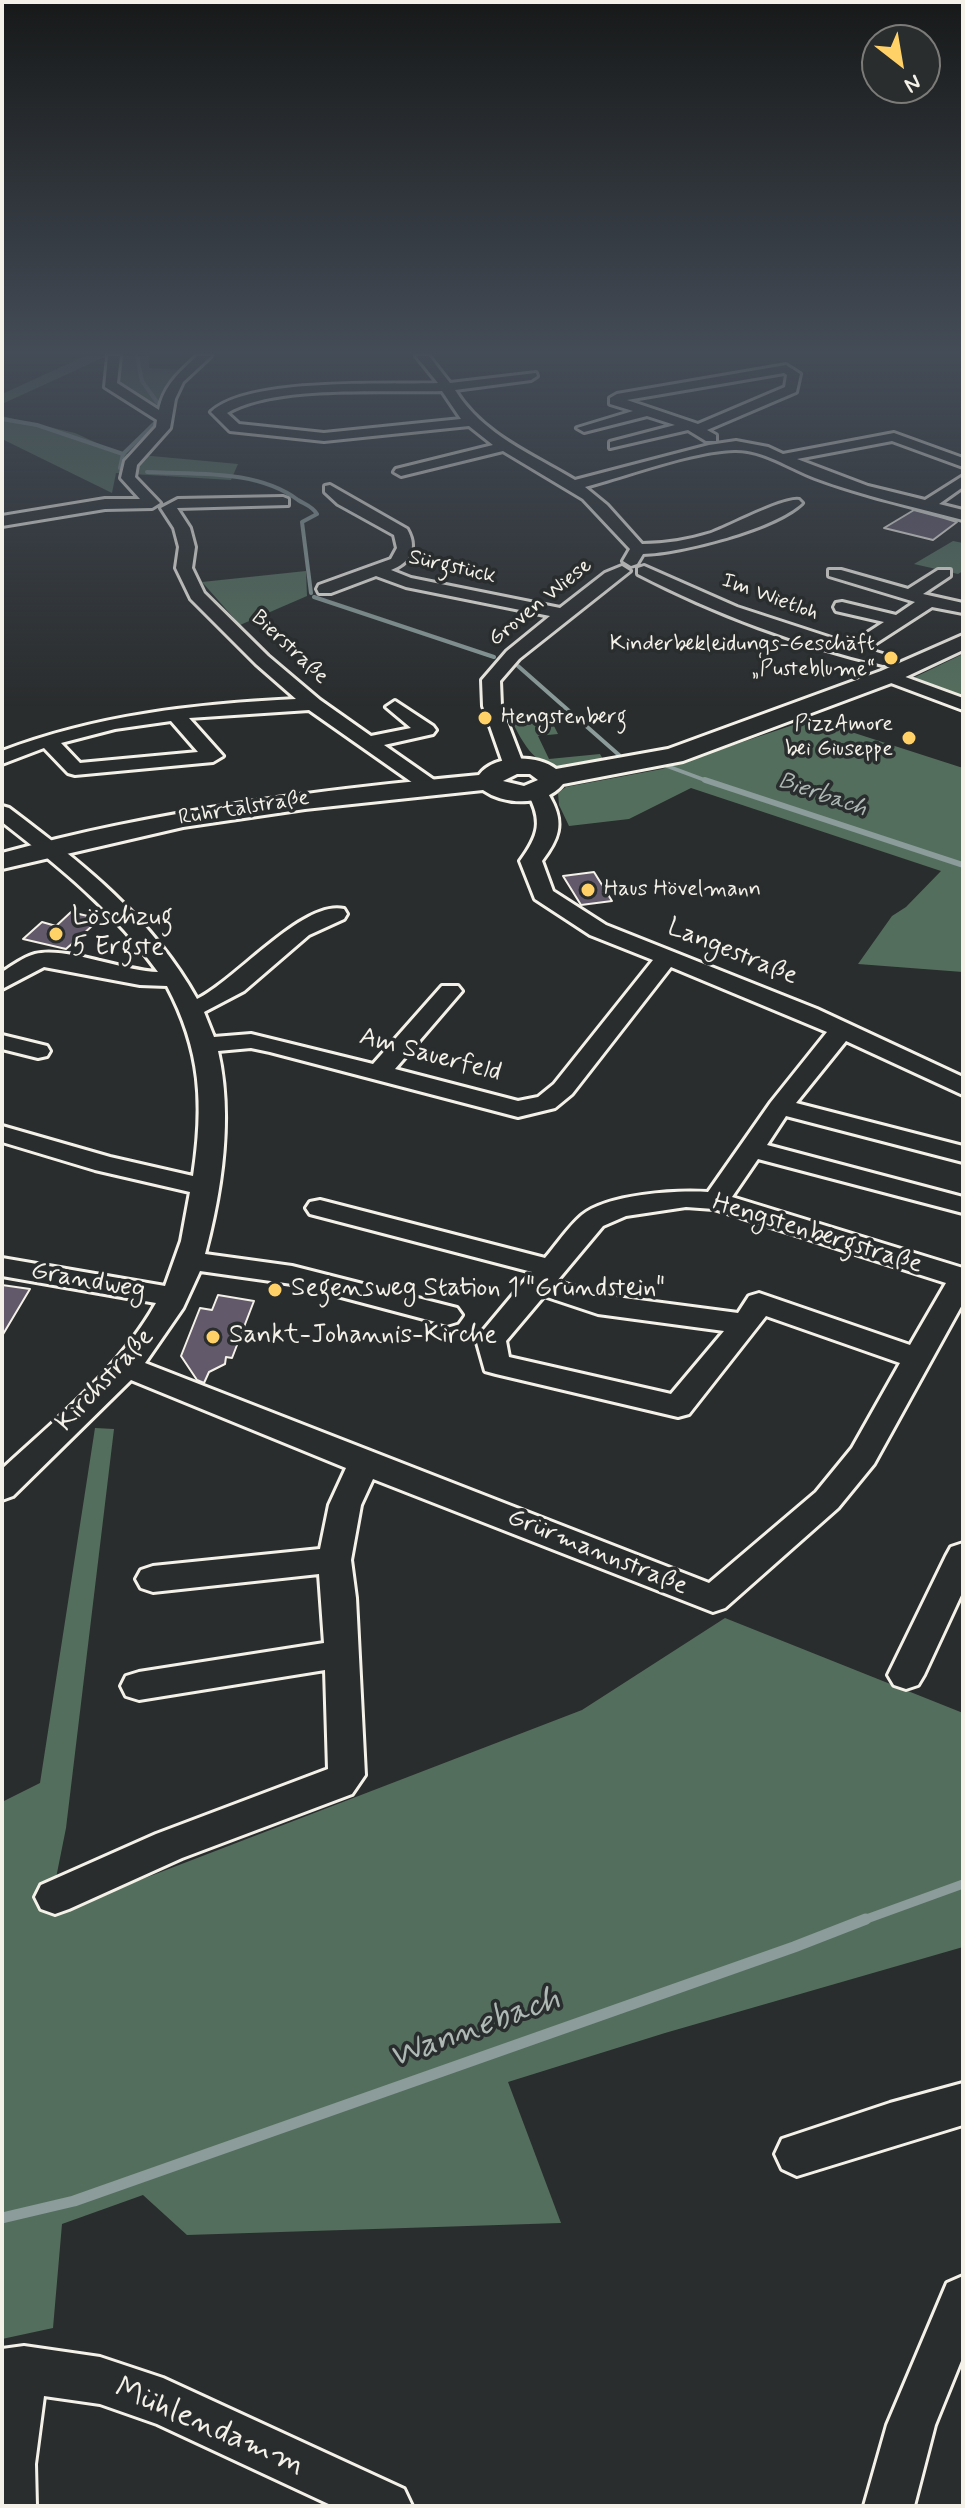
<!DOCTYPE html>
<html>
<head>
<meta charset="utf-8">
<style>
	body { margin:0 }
	#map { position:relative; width:965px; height:2508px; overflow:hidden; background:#2a2d2e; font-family:Mynerve,sans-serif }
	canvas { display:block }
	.frame { position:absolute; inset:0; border:4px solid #f4f1e8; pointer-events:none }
	.north { position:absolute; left:861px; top:24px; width:80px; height:80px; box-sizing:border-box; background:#2a2d2e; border:2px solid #7b7b78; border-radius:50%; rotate:149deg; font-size:22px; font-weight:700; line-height:32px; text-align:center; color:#f4f1e8 }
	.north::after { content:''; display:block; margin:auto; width:28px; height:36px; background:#ffd166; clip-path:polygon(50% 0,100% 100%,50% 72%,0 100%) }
</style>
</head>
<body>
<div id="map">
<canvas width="965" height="2508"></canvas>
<div class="frame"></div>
<div class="north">N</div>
</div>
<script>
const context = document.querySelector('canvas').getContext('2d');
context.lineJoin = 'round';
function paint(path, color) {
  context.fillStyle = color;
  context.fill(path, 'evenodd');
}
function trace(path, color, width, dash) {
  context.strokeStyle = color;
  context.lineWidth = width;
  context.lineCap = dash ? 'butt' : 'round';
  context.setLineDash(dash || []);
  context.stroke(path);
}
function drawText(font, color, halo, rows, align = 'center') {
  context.font = font + ' Mynerve,sans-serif';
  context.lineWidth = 7;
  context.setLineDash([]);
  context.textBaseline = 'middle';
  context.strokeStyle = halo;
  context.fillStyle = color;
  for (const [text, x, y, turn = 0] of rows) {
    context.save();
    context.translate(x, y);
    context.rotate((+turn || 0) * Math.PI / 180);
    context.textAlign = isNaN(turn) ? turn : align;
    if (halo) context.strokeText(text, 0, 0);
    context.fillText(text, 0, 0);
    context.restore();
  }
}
paint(new Path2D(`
	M85 356H107L2 404V394Z
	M118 356H149V368L182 370 166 388 161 408 151 409 115 384Z
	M2 416 75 433 119 453 238 464 231 480 116 473 112 493 2 439Z
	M953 541 963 543V571L958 574 914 564Z
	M306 571 307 596 240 625 202 582Z
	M963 654V701L915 682 913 678Z
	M567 712 577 721 553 724 558 734 538 736 549 759 600 754 605 763C549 770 536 772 511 719Z
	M811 719 963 768V972L858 964 892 916 906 907 941 871 691 788 629 819 569 826 559 805 558 793 566 787 662 769Z
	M95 1428 114 1429 66 1828 50 1908 127 1885 582 1710 725 1618 963 1713V1947L665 2033 508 2082 561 2223 187 2235 143 2195 62 2224 53 2328 2 2339V1802L40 1783Z`), '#546e5d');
trace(new Path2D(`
	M137 356 142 381 157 402
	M2 419 37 425 123 454
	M124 470 120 468 123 454 156 422
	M147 472C197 475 256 469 298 500 306 505 312 506 317 514L302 522 311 593
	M314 597 494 657
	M518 666 619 755
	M667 766 710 782`), '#8b9c9a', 4);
trace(new Path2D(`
	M705 780 963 865`), '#8b9c9a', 6);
trace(new Path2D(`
	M861 1921 963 1884`), '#8b9c9a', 9);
trace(new Path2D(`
	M2 2218 74 2201 794 1947 866 1919`), '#8b9c9a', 11);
const building = new Path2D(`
	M914 510 944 518 957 522 933 540 884 528Z
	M594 872 612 901 581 905 563 876Z
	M71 912 100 919 66 949 23 939 42 922 56 926Z
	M2 1285 30 1289 2 1336Z
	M218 1295 254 1301 232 1358 226 1357 225 1364 209 1372 204 1383 197 1380 181 1356 200 1308 212 1310Z`);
paint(building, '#62596a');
trace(building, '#f4f1e8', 2);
const minor = new Path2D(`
	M108 356H120L117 383 159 410C164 385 180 372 197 356H211L183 382 175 399 170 428 137 465 135 477 160 503 152 508 105 509 2 526V516L105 499H140L121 478 125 461 156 427 157 420 105 387Z
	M416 356H429L450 383 536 373 537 376 531 380 455 390C483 435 532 454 575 480L709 445 736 441 768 447 783 454 894 433 963 458V467L892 441 797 459 868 486 925 500 963 476V487L939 504 963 510V520C914 507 863 496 815 478 789 468 762 449 734 450 693 451 627 476 585 487L607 505 642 544C666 544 688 540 711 533 730 526 785 497 799 500L802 503C775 529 681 553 643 554L637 564 631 566 623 561 630 549 583 499 503 451 401 476 394 472 396 469 493 445 469 426 324 441 230 431 211 412C247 377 387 385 438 383ZM442 391 461 419 324 433 239 424 227 413C275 384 385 393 442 391Z
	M786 365 800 374 796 392 707 430 716 435V441H706L688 430 610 448V442L675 425 647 416 584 432 577 428 633 411 610 404V398L617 394ZM784 373 787 375 785 387 698 424 627 400Z
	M330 485 407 529C418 548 410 563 391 570L411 578 560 608 605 573 622 566 630 571 519 659 500 681 501 706 524 766 521 770H507L504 766 483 706 482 680 507 651 550 616 406 587 376 576 331 593H319L317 589 319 585 391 559 397 548 394 535 338 504 325 492V486Z
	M283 497 288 499V505L177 508 190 528 195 547 192 568 204 593 268 656 320 700 371 736 411 728 386 707 395 701 433 726 436 730 433 734 384 745 437 782 440 786 437 790H423L309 710 189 718 223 756 213 762 75 775 68 773 44 748 2 764V751C96 715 195 704 296 699L256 664 191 599 176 568 179 547 174 528 161 508 178 499ZM171 721 198 752 80 763 61 743 115 729Z
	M644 566 737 607 850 644 884 622 836 611 834 607 836 603 842 602 896 615 915 602 829 576V570H841L908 589 938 570H950V576L923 594 963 603V613L932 607 867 649 889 656 892 660 889 664 883 665C799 645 715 614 638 574V568Z
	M889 671 963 698V710L883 680 880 676 883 672Z
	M537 786C546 788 547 791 551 799 565 824 558 840 542 861L553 891 606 925 817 1009 963 1077V1095L846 1041 796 1103 963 1146V1162L786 1116 767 1145 963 1197V1213L758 1159 732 1197 963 1268V1303L874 1464 838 1508 725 1608 713 1612 373 1479 361 1505 351 1560 356 1598 365 1775 352 1794 182 1858 69 1909 55 1914 41 1909 35 1897 41 1885 156 1834 328 1769 325 1670 139 1700 126 1696 121 1686 126 1676 139 1672 324 1643 319 1574 153 1592 141 1588 136 1579 141 1570 153 1566 320 1549 329 1505 346 1468 131 1380 13 1496 2 1500V1469C57 1418 119 1369 156 1303L2 1276V1258L165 1286 181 1241 190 1192 95 1170 2 1142V1126L110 1157 193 1176C204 1104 201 1050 167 986L140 985 44 967 2 989V972C12 966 23 957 35 954 65 946 123 971 158 972 115 912 60 867 2 822V806L9 808C82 863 152 918 197 999 236 980 304 899 344 909L347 914 344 919 309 935 244 991 204 1012 214 1037 251 1034 373 1064 442 986H458L462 991 395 1069 518 1101 538 1097 554 1084 653 960 590 935 535 899 520 861C539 835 543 821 527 792ZM671 967 827 1032 771 1102 708 1192C676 1190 608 1194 582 1215 568 1227 557 1244 545 1258L320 1200 310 1202 306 1208 310 1214 532 1272 476 1339 485 1371 496 1374 678 1417 689 1414 766 1316 900 1363 852 1448 816 1492 709 1583 145 1363 183 1308 200 1271 292 1284 447 1325 457 1322 462 1315 457 1308 292 1266 205 1254C222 1190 233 1116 218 1051L251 1048 270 1052 518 1117 555 1108 572 1094ZM686 1207 714 1209 946 1283 910 1345 759 1293 749 1296 738 1313 601 1295 557 1281 603 1226 626 1216ZM544 1296 598 1314 724 1331 671 1394 509 1357 506 1341Z
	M2 1035 47 1046 50 1051 47 1056 38 1058 2 1049Z
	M963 1543V1591L924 1675 918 1685 906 1689 894 1685 888 1675 946 1556 951 1547Z
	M963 2083V2125L797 2176 782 2169 775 2154 782 2139 890 2103Z
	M963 2276V2356L935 2425 914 2506H864L887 2425 947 2283Z
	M24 2346 100 2357 163 2378 404 2489 412 2506H333L157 2424 100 2404 44 2396 35 2464 36 2506H2V2349Z`);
const major = new Path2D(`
	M963 635V650L897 681 683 761 563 784C545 806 506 806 483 790L305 809 183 827 2 869V853C159 810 318 790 479 775 494 754 538 754 556 769L668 749 881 671ZM517 774H530L538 780 524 786 503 781Z`);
trace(minor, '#f4f1e8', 6);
trace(major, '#f4f1e8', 6);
paint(minor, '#2a2d2e');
paint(major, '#2a2d2e');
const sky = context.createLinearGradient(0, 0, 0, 707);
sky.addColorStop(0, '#171919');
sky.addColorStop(0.5, '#444c57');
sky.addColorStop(1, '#444c5700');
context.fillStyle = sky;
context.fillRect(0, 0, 965, 707);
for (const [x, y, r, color] of [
	[891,658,8,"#ffd166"],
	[485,718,8,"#ffd166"],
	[909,738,8,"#ffd166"],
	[588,890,8,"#ffd166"],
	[56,934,8,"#ffd166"],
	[275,1290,8,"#ffd166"],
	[213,1337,8,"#ffd166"]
]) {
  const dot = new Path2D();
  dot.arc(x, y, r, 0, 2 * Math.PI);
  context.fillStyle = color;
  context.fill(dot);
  trace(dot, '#2a2d2e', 3);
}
drawText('22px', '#f4f1e8', '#2a2d2e', [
	["Sürgstück",452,568,13],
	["Im Wietloh",770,598,20],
	["Groven Wiese",541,603,-39],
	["Bierstraße",289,648,43],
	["Ruhrtalstraße",244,809,-9]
]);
drawText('22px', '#f4f1e8', '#2a2d2e', [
	["Kinderbekleidungs-Geschäft",875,645],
	["„Pusteblume“",875,670],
	["Hengstenberg",501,718,"left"],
	["PizzAmore",893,725],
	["bei Giuseppe",893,750],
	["Haus Hövelmann",604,890,"left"]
], 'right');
drawText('italic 24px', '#aeb8b4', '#2a2d2e', [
	["Bierbach",822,796,19]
]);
drawText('26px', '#f4f1e8', '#2a2d2e', [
	["Löschzug",72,919],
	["5 Ergste",72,949],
	["Segensweg Station 1 \"Grundstein\"",291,1290],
	["Sankt-Johannis-Kirche",229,1337]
], 'left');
drawText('26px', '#f4f1e8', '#2a2d2e', [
	["Langestraße",732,953,22],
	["Am Sauerfeld",430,1056,15],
	["Hengstenbergstraße",817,1235,17],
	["Grandweg",88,1282,10],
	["Kirchstraße",106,1381,-47],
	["Grürmannstraße",597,1553,22]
]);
drawText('32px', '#f4f1e8', '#2a2d2e', [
	["Mühlendamm",209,2428,23]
]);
drawText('italic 34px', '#aeb8b4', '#2a2d2e', [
	["Wannebach",475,2030,-20]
]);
</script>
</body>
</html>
